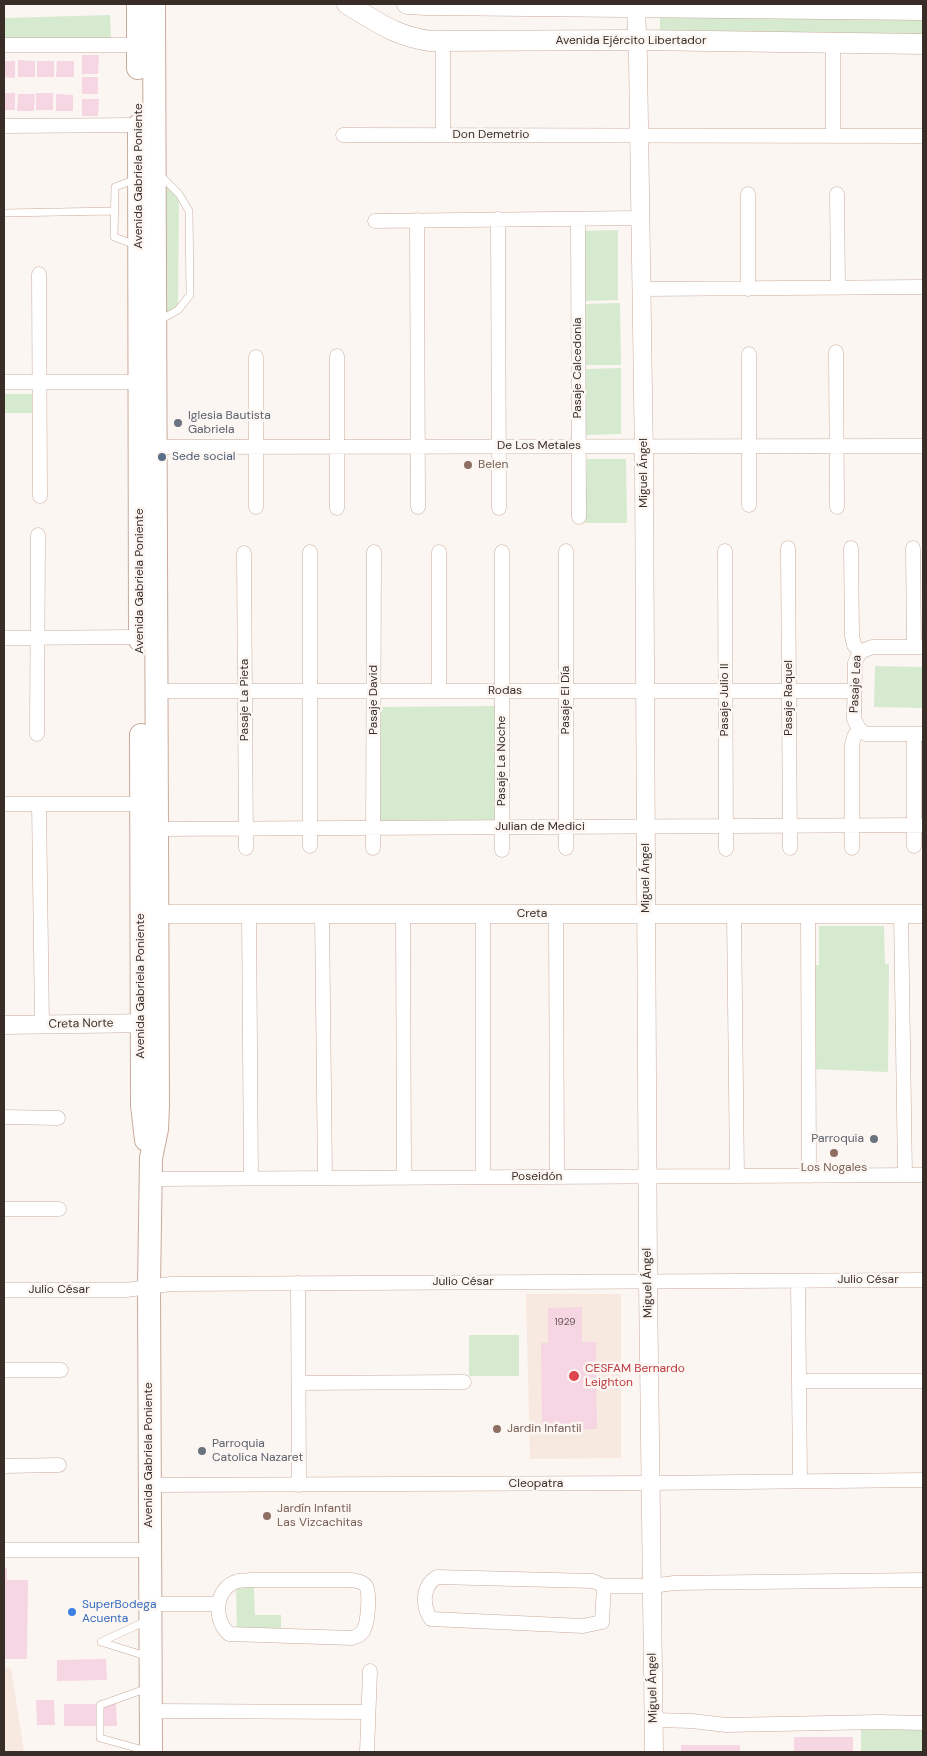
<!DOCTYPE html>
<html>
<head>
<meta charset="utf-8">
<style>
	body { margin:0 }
	#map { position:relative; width:927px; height:1756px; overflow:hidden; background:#fcf6f2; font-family:"DM Sans",sans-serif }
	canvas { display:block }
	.frame { position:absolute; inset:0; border:5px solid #392e27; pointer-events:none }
</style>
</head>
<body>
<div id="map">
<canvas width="927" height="1756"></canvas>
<div class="frame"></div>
</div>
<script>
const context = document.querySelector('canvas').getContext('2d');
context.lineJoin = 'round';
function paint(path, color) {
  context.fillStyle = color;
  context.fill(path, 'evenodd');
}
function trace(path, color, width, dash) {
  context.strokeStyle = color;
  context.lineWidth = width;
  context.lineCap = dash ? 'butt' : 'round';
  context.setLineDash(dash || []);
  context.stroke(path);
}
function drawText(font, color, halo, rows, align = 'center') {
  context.font = font + ' "DM Sans",sans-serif';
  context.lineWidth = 5;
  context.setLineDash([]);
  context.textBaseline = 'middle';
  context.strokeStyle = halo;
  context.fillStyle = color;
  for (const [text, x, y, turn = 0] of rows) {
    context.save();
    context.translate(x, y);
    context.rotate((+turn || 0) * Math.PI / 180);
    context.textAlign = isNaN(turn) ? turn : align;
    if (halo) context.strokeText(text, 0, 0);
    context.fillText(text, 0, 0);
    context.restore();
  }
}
paint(new Path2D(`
	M526 1294H621V1458L530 1459Z
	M4 1667 11 1668 24 1752H4Z`), '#f8e9e0');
paint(new Path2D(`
	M660 13 923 16V38L660 37Z
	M110 15 111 41H4V18Z
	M151 175 179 195 178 308 152 320Z
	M618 230V300L584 301 582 231Z
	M620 303 621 365H585L584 304Z
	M621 368V434L584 435V369Z
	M4 394H32V413H4Z
	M587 459H626L627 523H585Z
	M875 666 923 667V708L874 707Z
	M497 706 499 821H379V707Z
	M819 926H884L885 964H889L888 1072 811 1069 813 965H819Z
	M469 1335H519V1376H469Z
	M254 1587 255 1615H281V1633H237L236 1588Z
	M923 1729V1752H861V1730Z`), '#d6ead0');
paint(new Path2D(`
	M82 55H99L98 74H82Z
	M18 60 35 61V77H18Z
	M4 61H15V78L4 77Z
	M37 61H54V77H37Z
	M57 61H74V77H56Z
	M82 77H98V94H82Z
	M4 93H15V110H4Z
	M36 93H53V110H36Z
	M18 94H35L34 111H17Z
	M56 94 73 95V111H56Z
	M82 99H99L98 116H82Z
	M582 1307V1342H596L597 1429 542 1430 541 1343H548V1308Z
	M4 1568H7V1580H28L27 1659H4Z
	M106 1659 107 1680 57 1681V1660Z
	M36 1700H54L55 1725H37Z
	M64 1704H116L117 1726H64Z
	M794 1737H853V1752H794Z
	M681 1745H740V1752H681Z`), '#f6d6e3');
const service = new Path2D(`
	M159 174 179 194 189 211 190 295 178 310 160 320
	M136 179 115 187 114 237 136 245
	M4 213 114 211
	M101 1642 146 1621
	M101 1642 146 1656
	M147 1751 100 1738V1705L148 1688`);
const minor = new Path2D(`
	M833 43V136
	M4 45H138
	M4 126 139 125
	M343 135 923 136
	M443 135V41
	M837 194 838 288
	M498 219 499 508
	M578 219 579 517
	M417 220 418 507
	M375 221 641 218
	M39 274 40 496
	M642 289 923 287
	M748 289V194
	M836 352 837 507
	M749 354V505
	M337 356V508
	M4 382H139
	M156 447 923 446
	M256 507V357
	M788 548 790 848
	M851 548 852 636 854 645 860 652
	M913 548 914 647
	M566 551V848
	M725 551 726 849
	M310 552V846
	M244 553 246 848
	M4 638 140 637
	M923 647H872L860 652 855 663 854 719 859 729 866 734H923
	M156 691H854
	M439 691V552
	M37 734 38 535
	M914 734V846
	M4 804H141
	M39 804 42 1024
	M157 829 923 825
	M373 848 374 552
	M852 848V745L854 737 859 729
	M502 850V552
	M249 914 251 1178
	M322 914 325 1178
	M403 914 404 1178
	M483 914V1177
	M556 914 557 1177
	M734 914 737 1176
	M808 914 809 1176
	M901 914 905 1175
	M4 1117 58 1118
	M151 1179 923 1175
	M4 1209H59
	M798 1281 800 1481
	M298 1283 299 1485
	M4 1290H126L171 1284 923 1280
	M4 1370H61
	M799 1381H923
	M299 1383 464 1382
	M4 1466 59 1465
	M149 1485 651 1483 923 1480
	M4 1550H149
	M437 1577 593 1581 604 1586 602 1622 583 1626 431 1619C422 1606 422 1586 437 1577Z
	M250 1580H352C356 1581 363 1581 366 1586 370 1593 368 1622 364 1629 362 1635 357 1636 352 1638L229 1634C213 1620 214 1588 238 1581 241 1580 246 1581 250 1580Z
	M604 1586H652L674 1583 923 1580
	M150 1604H218
	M150 1711 368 1712
	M654 1720 692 1721 726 1725 880 1722 923 1723
	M367 1752 370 1671`);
const tertiary = new Path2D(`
	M636 7 638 58 644 459 648 1282 654 1752
	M144 914H923
	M4 1025 153 1023`);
const secondary = new Path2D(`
	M347 4C378 22 394 36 430 41L638 40 923 44
	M407 4 426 5 923 10`);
const primary = new Path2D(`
	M138 4V68
	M139 125 140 640
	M141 735 142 1105 146 1140
	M151 1752 149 1287 151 1158 157 1129 158 1105 154 4`);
trace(service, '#c8ab9b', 8);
trace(minor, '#c8ab9b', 15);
trace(tertiary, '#c8ab9b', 19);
trace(secondary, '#c8ab9b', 21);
trace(primary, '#c8ab9b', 24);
trace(service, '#fff', 7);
trace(minor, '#fff', 14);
trace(tertiary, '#fff', 18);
trace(secondary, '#fff', 20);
trace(primary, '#fff', 22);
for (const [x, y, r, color] of [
	[178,423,5,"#6b7280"],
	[162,457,5,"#5c6f8a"],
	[468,465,5,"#8d6e63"],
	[874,1139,5,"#6b7280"],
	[834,1153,5,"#8d6e63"],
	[574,1376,6,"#e0444e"],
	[497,1429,5,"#8d6e63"],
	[202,1451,5,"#6b7280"],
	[267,1516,5,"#8d6e63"],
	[72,1612,5,"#3f7fe0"]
]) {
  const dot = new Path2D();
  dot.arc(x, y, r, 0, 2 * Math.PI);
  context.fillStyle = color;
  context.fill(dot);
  trace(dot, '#fcf6f2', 2);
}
drawText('10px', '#685856', null, [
	["1929",565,1322]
]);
drawText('12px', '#392e27', '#fcf6f2', [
	["Avenida Ejército Libertador",631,41],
	["Don Demetrio",491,135],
	["Avenida Gabriela Poniente",139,176,-90],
	["Pasaje Calcedonia",578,368,-90],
	["De Los Metales",539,446],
	["Miguel Ángel",644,473,-90],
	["Avenida Gabriela Poniente",140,581,-90],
	["Pasaje Lea",856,684,-87],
	["Rodas",505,691],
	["Pasaje Raquel",789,698,-90],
	["Pasaje La Pieta",245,700,-90],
	["Pasaje David",374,700,-90],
	["Pasaje El Día",566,700,-90],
	["Pasaje Julio II",725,700,-90],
	["Pasaje La Noche",502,761,-90],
	["Julian de Medici",540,827],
	["Miguel Ángel",646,878,-90],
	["Creta",532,914],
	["Avenida Gabriela Poniente",141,986,-90],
	["Creta Norte",81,1024,-1],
	["Poseidón",537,1177],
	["Julio César",868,1280],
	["Julio César",463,1282],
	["Miguel Ángel",648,1283,-91],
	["Julio César",59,1290],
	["Avenida Gabriela Poniente",149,1455,-90],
	["Cleopatra",536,1484],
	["Miguel Ángel",653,1688,-91]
]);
drawText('12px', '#5b616d', '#fcf6f2', [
	["Iglesia Bautista",188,416],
	["Gabriela",188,430],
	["Parroquia",864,1139,"right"],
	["Parroquia",212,1444],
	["Catolica Nazaret",212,1458]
], 'left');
drawText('12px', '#4e5e75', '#fcf6f2', [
	["Sede social",172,457]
], 'left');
drawText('12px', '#785e54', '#fcf6f2', [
	["Belen",478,465],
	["Los Nogales",834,1168,"center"],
	["Jardin Infantil",507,1429],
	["Jardín Infantil",277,1509],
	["Las Vizcachitas",277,1523]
], 'left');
drawText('12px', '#be3a42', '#fcf6f2', [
	["CESFAM Bernardo",585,1369],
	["Leighton",585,1383]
], 'left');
drawText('12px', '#366cbe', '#fcf6f2', [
	["SuperBodega",82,1605],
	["Acuenta",82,1619]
], 'left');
</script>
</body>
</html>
